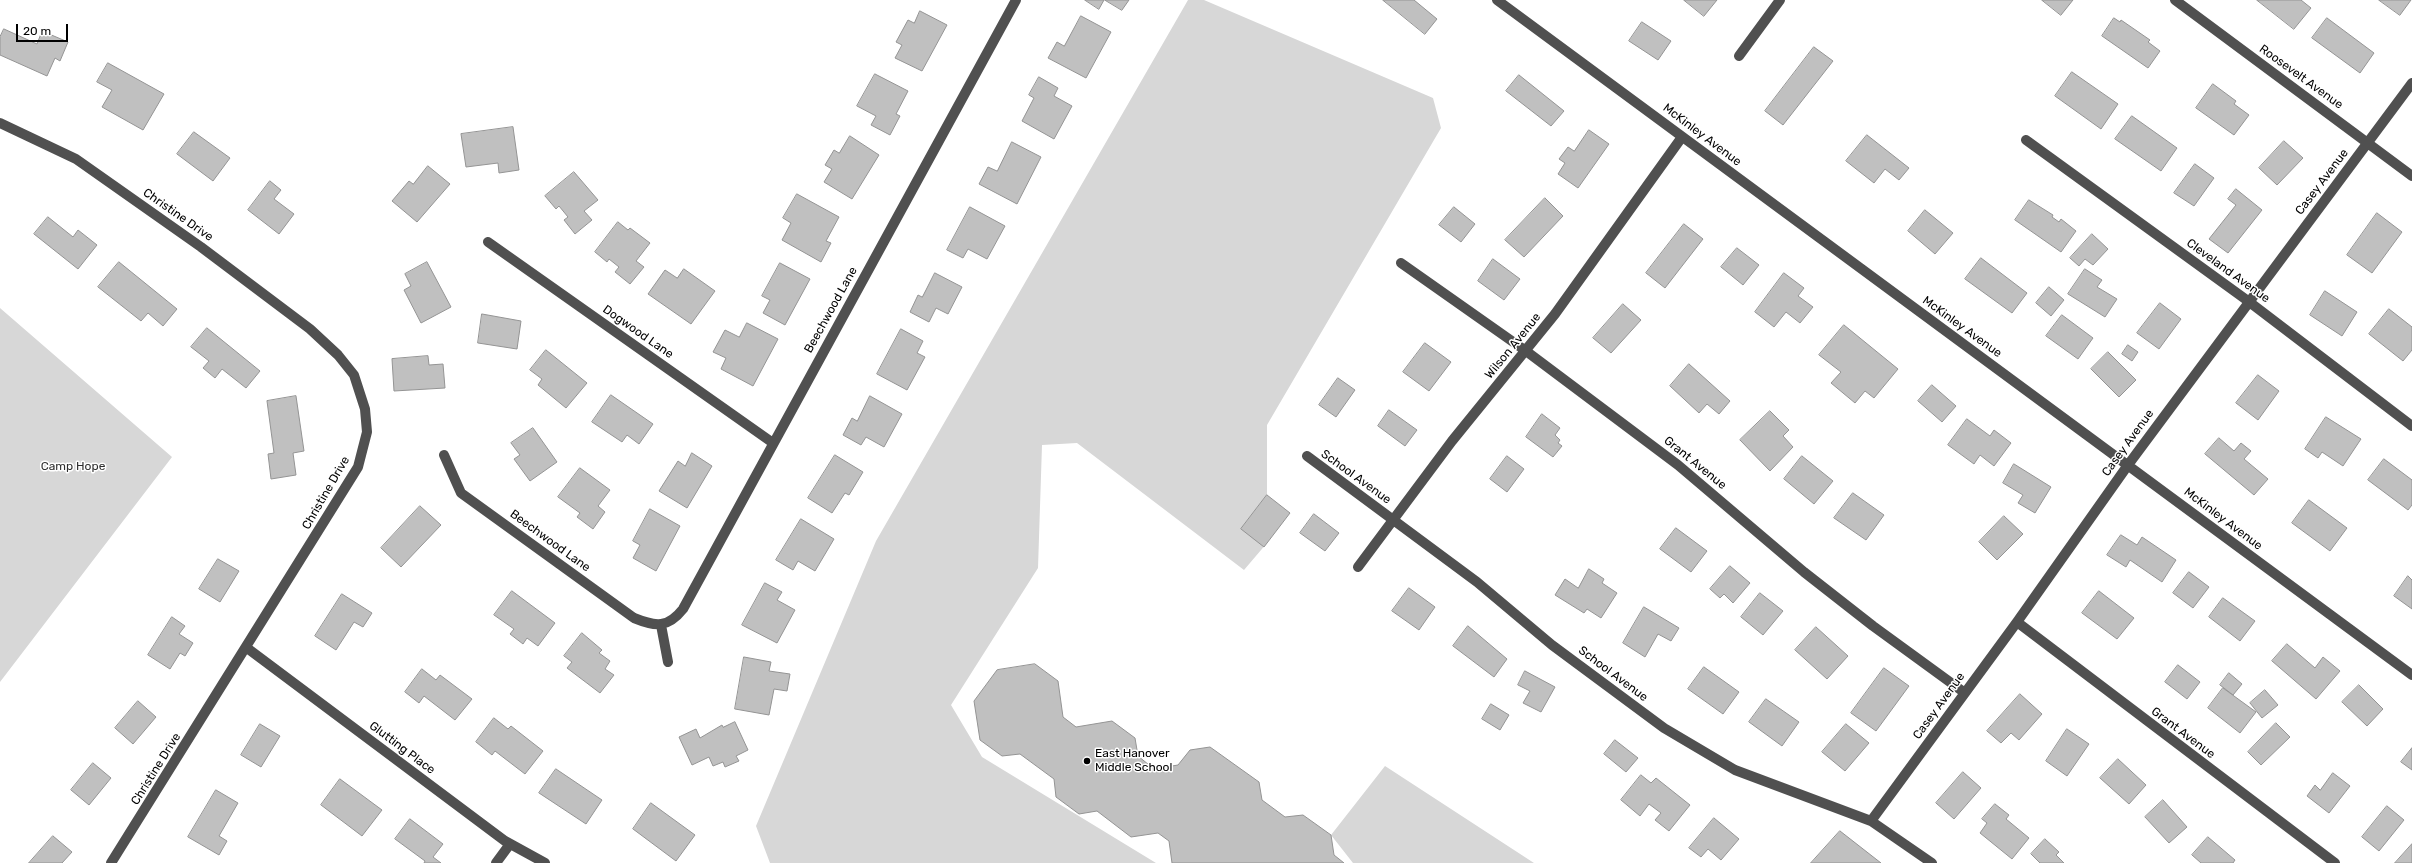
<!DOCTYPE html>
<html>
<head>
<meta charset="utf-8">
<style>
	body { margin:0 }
	#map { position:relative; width:2412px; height:863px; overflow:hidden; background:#fff; font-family:Rubik,sans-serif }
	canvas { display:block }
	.scale { position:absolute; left:16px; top:24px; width:52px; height:18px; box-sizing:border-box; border:2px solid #000; border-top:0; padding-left:5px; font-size:12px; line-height:14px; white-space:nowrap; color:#000; -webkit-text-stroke:3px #fff; paint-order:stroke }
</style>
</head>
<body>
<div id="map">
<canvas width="2412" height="863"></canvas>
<div class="scale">20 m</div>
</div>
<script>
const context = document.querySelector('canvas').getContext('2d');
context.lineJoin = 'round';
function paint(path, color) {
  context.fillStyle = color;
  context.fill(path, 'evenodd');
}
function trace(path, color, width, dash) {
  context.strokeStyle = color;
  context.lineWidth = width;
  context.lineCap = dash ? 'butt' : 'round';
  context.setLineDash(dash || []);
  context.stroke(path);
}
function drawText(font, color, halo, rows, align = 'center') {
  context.font = font + ' Rubik,sans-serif';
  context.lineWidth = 3;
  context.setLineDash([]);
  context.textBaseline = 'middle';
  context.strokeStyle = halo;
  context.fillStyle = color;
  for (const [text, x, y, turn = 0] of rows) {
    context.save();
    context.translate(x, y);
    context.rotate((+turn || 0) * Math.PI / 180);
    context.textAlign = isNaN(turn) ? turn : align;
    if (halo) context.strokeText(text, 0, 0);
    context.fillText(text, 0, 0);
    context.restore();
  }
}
paint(new Path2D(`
	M1188 0H1204L1433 98 1441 128 1267 425V543L1244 570 1077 443 1042 445 1038 568 951 705 982 757 1156 863H770L756 826 876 541Z
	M0 308 172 457 0 682Z
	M1385 766 1534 863H1353L1331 835Z`), '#d7d7d7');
const building = new Path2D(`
	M1085 0H1104L1099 9Z
	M1105 0H1129L1122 10Z
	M1383 0H1414L1437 19 1425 34Z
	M1684 0H1717L1704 16Z
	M2042 0H2073L2061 15Z
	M2257 0H2301L2311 8 2294 29Z
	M2379 0H2411L2400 15Z
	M920 11 947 25 922 71 895 58 902 45 896 42 908 20 914 23Z
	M1081 16 1111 32 1086 78 1048 58 1057 42 1064 46Z
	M2114 18 2120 22 2121 20 2150 40 2148 42 2160 51 2148 68 2102 36Z
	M2327 18 2374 53 2360 73 2312 38Z
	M1642 22 1671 41 1658 60 1629 41Z
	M4 29 37 44 42 31 68 42 60 61 55 58 47 76 0 55V37Z
	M1814 47 1833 61 1783 125 1765 111Z
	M108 63 164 94 143 130 102 107 112 90 97 82Z
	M2072 72 2118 104 2101 129 2055 96Z
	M875 74 908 91 896 114 900 116 890 135 871 125 876 116 857 106Z
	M1519 75 1564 111 1551 126 1506 91Z
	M1039 77 1058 88 1054 96 1072 106 1054 139 1022 121 1034 98 1029 95Z
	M2213 84 2236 101 2234 104 2249 115 2234 135 2196 108Z
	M2132 116 2177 148 2161 171 2115 139Z
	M513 127 519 170 499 173 498 163 466 167 461 134Z
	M1589 130 1609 144 1578 188 1558 174 1565 163 1559 159 1568 147 1574 151Z
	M194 132 230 158 213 181 177 154Z
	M1867 135 1909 168 1899 180 1885 169 1874 183 1846 161Z
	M850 136 879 155 852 199 824 182 832 169 825 165 834 150 839 153Z
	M2284 141 2303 158 2277 185 2259 168Z
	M1012 142 1041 157 1017 204 979 184 988 167 997 171Z
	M2195 164 2214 178 2194 206 2174 193Z
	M428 166 450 184 417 222 392 201 409 181 413 184Z
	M574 172 598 200 584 211 592 220 575 234 564 220 568 217 559 206 556 209 545 196Z
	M270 181 281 190 274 199 294 214 279 234 248 210Z
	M2236 189 2262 210 2228 253 2209 239 2236 205 2228 199Z
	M797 194 839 217 826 241 831 243 821 262 782 240 791 223 783 218Z
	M1545 198 1563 216 1524 257 1505 240Z
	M2029 200 2053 215 2052 217 2059 222 2061 219 2076 231 2061 252 2015 220Z
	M970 207 1005 226 987 259 968 249 963 258 947 250Z
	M1454 207 1475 224 1461 242 1439 225Z
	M1925 210 1953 233 1935 254 1908 231Z
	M2377 213 2402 232 2372 273 2347 255Z
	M48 217 73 237 78 230 97 245 78 269 34 234Z
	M618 222 628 230 630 228 650 243 636 261 644 267 630 284 615 272 619 267 609 259 607 262 595 252Z
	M1684 224 1703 239 1665 288 1646 273Z
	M2092 234 2108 249 2093 265 2085 259 2079 266 2070 258Z
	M1737 248 1759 265 1743 285 1721 267Z
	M1981 258 2027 293 2012 313 1965 279Z
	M1493 259 1520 279 1504 300 1478 281Z
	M119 262 177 309 163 326 148 313 141 321 98 287Z
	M427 262 451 307 421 323 404 290 411 286 405 274Z
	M780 263 810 279 785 325 763 313 770 300 762 296Z
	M684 269 715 291 691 324 648 294 665 270 677 278Z
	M2085 269 2102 280 2097 287 2117 299 2105 317 2068 294Z
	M935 273 962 287 948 314 936 308 929 322 910 312 918 295 922 297Z
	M1784 273 1804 288 1798 296 1813 307 1800 323 1786 312 1774 327 1755 312Z
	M2049 287 2064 300 2051 316 2036 303Z
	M2325 291 2357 312 2342 336 2310 315Z
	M2160 303 2181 319 2159 349 2137 333Z
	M1623 304 1641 320 1611 353 1593 338Z
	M2389 309 2412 327V350L2403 361 2369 334Z
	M482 314 521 321 517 349 478 343Z
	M2062 315 2093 338 2078 359 2046 336Z
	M747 323 778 339 753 386 721 369 726 358 713 352 725 330 739 337Z
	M1844 325 1898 369 1874 398 1865 391 1855 403 1831 383 1841 372 1819 355Z
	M207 328 260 371 246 388 222 369 215 378 203 368 209 361 191 347Z
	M901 329 923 341 917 353 925 357 907 390 877 374Z
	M1425 343 1451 362 1429 391 1403 372Z
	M2128 345 2138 352 2132 361 2122 354Z
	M546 350 587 383 566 408 538 385 542 379 530 370Z
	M2108 352 2136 380 2119 397 2091 369Z
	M428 356 429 365 443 364 445 388 394 391 392 359Z
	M1689 364 1730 401 1719 414 1707 404 1699 413 1670 386Z
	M2258 375 2279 391 2258 420 2236 403Z
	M1338 378 1355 390 1336 417 1319 405Z
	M1932 385 1956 406 1942 422 1918 401Z
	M611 395 653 424 639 444 627 435 622 442 592 422Z
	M296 396 304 451 293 453 296 475 271 479 268 454 274 453 267 401Z
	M870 396 902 414 884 447 866 437 861 445 843 435 852 418 857 421Z
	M1389 410 1417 430 1405 446 1378 426Z
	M1770 411 1789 430 1783 436 1793 447 1770 471 1740 440Z
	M1542 414 1560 428 1555 435 1560 440 1558 443 1562 446 1553 457 1526 437Z
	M2326 417 2361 439 2343 466 2322 452 2318 458 2305 449Z
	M1967 419 1990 436 1994 430 2011 443 1994 466 1980 455 1974 464 1948 445Z
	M533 428 557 462 530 481 514 459 520 455 511 443Z
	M2219 438 2234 451 2241 443 2251 451 2244 459 2268 479 2254 495 2205 454Z
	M692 453 712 466 687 508 659 491 678 461 685 466Z
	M835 455 863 472 849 495 845 493 832 513 808 498Z
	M1507 456 1524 469 1507 492 1490 479Z
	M1802 456 1833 481 1814 504 1784 479Z
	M2384 459 2412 480V505L2408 510 2368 480Z
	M2014 464 2051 487 2035 513 2018 503 2023 495 2003 483Z
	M580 468 610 490 598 506 605 512 593 529 577 517 580 513 558 497Z
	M1853 493 1884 515 1866 540 1834 518Z
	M1267 495 1290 513 1264 547 1241 529Z
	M2309 500 2347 528 2330 551 2292 523Z
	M420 506 441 525 401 567 381 548Z
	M650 509 680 526 656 571 633 558 640 545 633 541Z
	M1314 514 1339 533 1325 551 1300 533Z
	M2004 516 2023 534 1997 560 1979 542Z
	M801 519 834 539 815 571 798 561 793 570 776 560Z
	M1676 528 1707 551 1691 572 1660 549Z
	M2121 535 2137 545 2142 537 2176 560 2162 582 2130 560 2126 567 2107 555Z
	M218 559 239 571 220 602 199 589Z
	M1730 566 1750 583 1733 603 1724 594 1720 598 1710 589Z
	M1589 569 1604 579 1602 583 1617 593 1601 618 1587 609 1584 613 1555 595 1565 579 1578 588Z
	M2189 572 2209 587 2193 608 2173 593Z
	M2408 576 2412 580V609L2394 596Z
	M765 583 782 592 777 600 795 610 777 643 742 625Z
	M1409 588 1435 607 1419 630 1392 611Z
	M512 591 555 623 538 646 527 638 523 644 510 634 514 629 494 615Z
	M2099 591 2134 618 2117 639 2082 613Z
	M1760 593 1783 611 1763 635 1741 617Z
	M342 594 372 613 363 627 354 622 336 650 315 636Z
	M2223 598 2255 621 2240 641 2209 617Z
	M1644 607 1679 628 1671 641 1658 634 1645 657 1623 643Z
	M172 617 185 626 179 634 193 643 185 656 180 653 170 669 148 655Z
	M1468 626 1507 659 1494 677 1453 646Z
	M1816 627 1848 656 1827 679 1795 650Z
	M582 633 602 650 599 653 610 661 605 669 614 675 600 693 567 668 572 662 564 656Z
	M2287 644 2315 668 2323 657 2340 671 2316 699 2272 661Z
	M744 657 771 662 769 671 790 674 787 691 774 689 769 715 735 709Z
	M1035 664 1058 681 1063 717 1076 727 1112 721 1135 738 1138 756 1154 769 1178 765 1190 750 1210 747 1259 782 1262 800 1285 817 1303 815 1331 835 1334 855 1344 863H1172L1169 841 1158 833 1131 837 1097 811 1079 814 1056 797 1054 779 1020 754 1002 756 980 740 974 701 997 670Z
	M2178 665 2200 682 2187 699 2165 682Z
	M1704 667 1739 692 1723 714 1688 689Z
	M1884 668 1909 686 1876 731 1851 713Z
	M422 669 436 680 440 675 472 699 455 720 424 696 419 703 405 692Z
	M1525 671 1555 687 1541 712 1523 703 1530 691 1518 685Z
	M2229 673 2242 684 2233 695 2220 685Z
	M2359 685 2383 709 2367 726 2342 702Z
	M2223 688 2256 712 2240 733 2208 708Z
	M2265 690 2278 705 2262 718 2250 703Z
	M2020 694 2042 714 2019 740 2011 733 2001 743 1987 731Z
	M1766 699 1799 722 1782 746 1749 722Z
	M138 701 156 717 133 744 115 728Z
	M1491 704 1509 715 1500 730 1482 719Z
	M494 718 508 729 511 726 543 751 525 774 495 751 492 755 476 742Z
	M735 722 748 750 736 756 739 761 725 767 723 762 713 766 709 757 692 765 679 737 696 729 700 738 722 725 723 727Z
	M2276 723 2290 737 2261 765 2248 752Z
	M260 724 280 736 261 767 241 755Z
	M1846 724 1869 743 1845 771 1822 752Z
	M2067 729 2089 744 2067 776 2046 761Z
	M1615 740 1638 758 1626 772 1604 754Z
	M2412 748V770L2401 762Z
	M2118 759 2146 785 2129 804 2100 778Z
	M93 763 111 778 89 805 71 790Z
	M556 769 602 800 586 824 539 793Z
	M1963 772 1981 788 1954 819 1936 803Z
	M2333 773 2350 786 2329 813 2307 796 2315 785 2320 790Z
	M1641 775 1651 783 1656 778 1690 805 1669 831 1655 820 1661 813 1649 804 1640 816 1621 800Z
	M340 779 382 810 362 836 321 805Z
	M216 790 238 803 219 836 227 841 219 855 188 837Z
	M2163 800 2187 827 2169 843 2145 817Z
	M651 803 695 835 676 861 633 829Z
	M1995 804 2009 815 2006 819 2029 838 2012 859 1980 833 1987 823 1982 819Z
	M2387 806 2404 820 2379 851 2362 837Z
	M1714 818 1739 839 1721 860 1708 849 1701 857 1689 848Z
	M410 819 443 844 433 857 441 863H424L425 861 395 839Z
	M1840 831 1881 863H1811Z
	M53 836 72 852 62 863H29Z
	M2208 837 2235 860 2233 863H2201L2192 855Z
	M2045 839 2059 852 2056 855 2064 863H2040L2031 854Z
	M2412 844V863H2395Z`);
paint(building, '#c0c0c0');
trace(building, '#949494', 1);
trace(new Path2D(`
	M1497 0 2412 675
	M2175 0 2412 176
	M1739 56 1780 0
	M0 123 76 159 201 247 310 329 338 355 354 375 365 409 367 432 358 467 111 863
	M2026 140 2248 301 2412 426
	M488 242 773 443
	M1401 263 1526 351 1678 465 1804 572 1873 626 1965 693
	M444 455 461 493 634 618C656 627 668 628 683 609L1016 0
	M1307 456 1477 582 1552 645 1664 728 1735 770 1871 821 1932 863
	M1358 567 1452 441 1555 314 1682 137
	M2017 622 2335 863
	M661 625 668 662
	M247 648 505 841 545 863
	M1871 821 2017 622 2128 465 2412 83
	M496 863 510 844`), '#505050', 10);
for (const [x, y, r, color] of [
	[1087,761,4,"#000"]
]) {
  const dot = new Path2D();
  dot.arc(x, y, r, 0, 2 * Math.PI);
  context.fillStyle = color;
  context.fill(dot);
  trace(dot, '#fff', 1.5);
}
drawText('12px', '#000', '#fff', [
	["Roosevelt Avenue",2301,77,36],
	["McKinley Avenue",1702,135,37],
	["Casey Avenue",2322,182,-53],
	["Christine Drive",178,215,35],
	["Cleveland Avenue",2228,271,36],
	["Beechwood Lane",831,310,-61],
	["McKinley Avenue",1962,327,36],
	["Dogwood Lane",638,332,35],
	["Wilson Avenue",1513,346,-51],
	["Casey Avenue",2128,443,-54],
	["Grant Avenue",1695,463,39],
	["School Avenue",1356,477,36],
	["Christine Drive",326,493,-60],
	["McKinley Avenue",2223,519,37],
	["Beechwood Lane",550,541,36],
	["School Avenue",1613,674,37],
	["Casey Avenue",1939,706,-54],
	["Grant Avenue",2183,733,37],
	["Glutting Place",402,748,37],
	["Christine Drive",156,769,-58]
]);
drawText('12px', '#2e2e2e', '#fff', [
	["Camp Hope",73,467]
]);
drawText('12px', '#000', '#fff', [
	["East Hanover",1095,754],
	["Middle School",1095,768]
], 'left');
</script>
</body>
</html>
